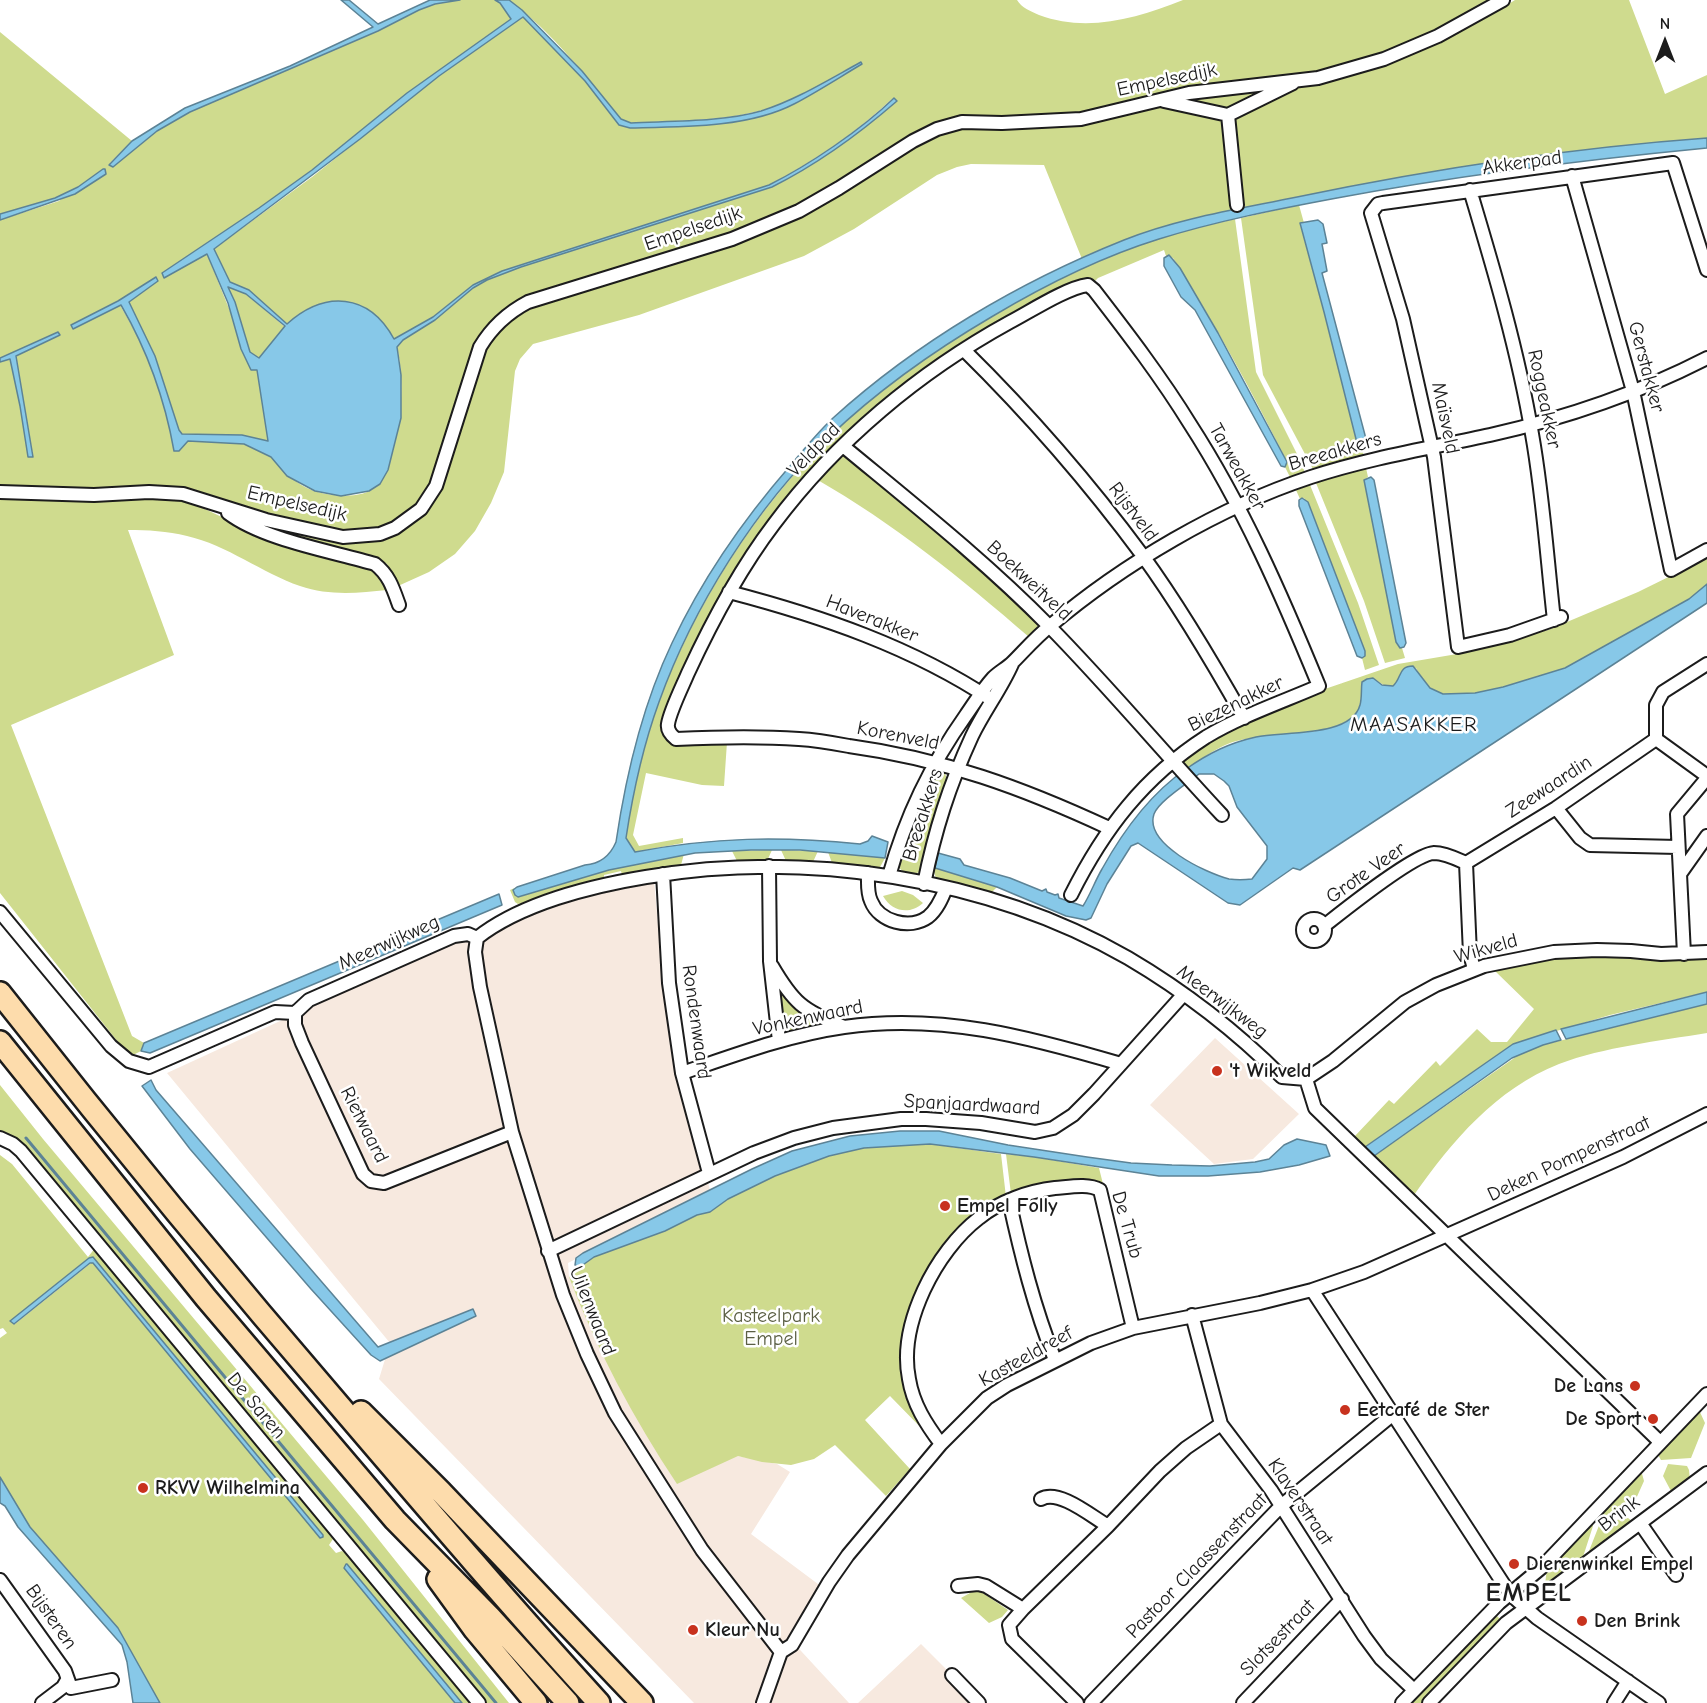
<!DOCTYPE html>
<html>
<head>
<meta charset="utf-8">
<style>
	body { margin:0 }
	#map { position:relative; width:1707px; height:1703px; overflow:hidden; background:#fff; font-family:"Comic Neue",sans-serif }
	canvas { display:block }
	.north { position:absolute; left:1635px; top:12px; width:60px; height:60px; -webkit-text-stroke:4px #fff; paint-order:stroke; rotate:0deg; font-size:16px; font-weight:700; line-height:24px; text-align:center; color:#1c1c1c }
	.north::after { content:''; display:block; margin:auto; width:21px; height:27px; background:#1c1c1c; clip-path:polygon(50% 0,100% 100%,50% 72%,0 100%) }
</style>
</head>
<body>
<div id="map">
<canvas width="1707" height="1703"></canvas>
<div class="north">N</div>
</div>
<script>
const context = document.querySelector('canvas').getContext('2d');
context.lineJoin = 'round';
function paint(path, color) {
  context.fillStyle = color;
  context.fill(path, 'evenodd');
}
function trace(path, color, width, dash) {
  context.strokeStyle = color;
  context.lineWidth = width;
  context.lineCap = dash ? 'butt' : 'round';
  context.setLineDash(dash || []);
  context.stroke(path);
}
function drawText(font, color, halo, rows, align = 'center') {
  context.font = font + ' "Comic Neue",sans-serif';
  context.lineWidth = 5;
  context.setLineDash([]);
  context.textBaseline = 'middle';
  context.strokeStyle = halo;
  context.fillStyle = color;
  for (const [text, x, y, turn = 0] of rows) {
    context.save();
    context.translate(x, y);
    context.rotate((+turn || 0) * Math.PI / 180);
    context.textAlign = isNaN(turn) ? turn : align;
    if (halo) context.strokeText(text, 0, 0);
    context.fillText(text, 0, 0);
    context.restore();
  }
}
paint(new Path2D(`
	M654 880 664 991 679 1077 710 1190 568 1263 569 1277 596 1341 738 1456 777 1464 790 1472 751 1534 822 1587 790 1639 849 1703H694L379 1379 390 1343 167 1073 476 931 585 890Z
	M1215 1038 1299 1114 1253 1159 1214 1164 1150 1105Z
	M921 1644 980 1703H858Z`), '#f7e9df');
paint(new Path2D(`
	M460 0H495L500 3 511 19 407 93 312 170 259 208 162 273 165 277 207 254 234 321 257 370 268 441 242 435 182 434 179 430 155 356 129 302 158 281 71 325 73 329 120 305C147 350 165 399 174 451H179L187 441C202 442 234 440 247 445 254 447 266 452 271 457 281 468 292 480 305 487 321 496 361 501 375 487 386 477 389 465 393 451 401 416 405 382 397 347L403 340 435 320 473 288 487 280 521 267 772 187 819 159 863 128 881 115 893 98C857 132 813 162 769 185L502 271 473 285 433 317 394 340 347 302C323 302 304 308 287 325L249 290 230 282 214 249 312 177 439 76 523 17 585 81 619 124 630 128 704 125 793 105 861 62C836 74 813 91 787 102 738 122 683 120 631 123L621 119C587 77 553 33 509 0H1017C1022 8 1030 11 1039 15 1087 33 1138 18 1183 0H1492L1448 28 1345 68 1100 112 960 121 829 190 750 228 626 270 494 322 437 475 417 507 382 530 348 533 299 525 212 498 0 488V362L10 359 33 456 16 356 60 335 0 358V220L59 201 102 169 78 187 55 198 0 214V32L132 141 110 163 111 167 157 131 190 112 378 31 419 10 435 4Z
	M1515 0H1629L1665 94 1707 75V138C1550 149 1395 177 1241 208L1233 123 1235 118 1300 85 1331 80 1374 69 1389 63 1494 13Z
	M1283 86 1230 110 1173 101Z
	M1159 105 1224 119 1234 210 1154 230 1082 259 1044 165 971 164 957 167 937 175 854 229 804 256 639 315 533 344 520 359 515 371 504 472 491 503 475 531 455 554 429 572 398 586 387 564 373 556 276 532 248 519 285 530 339 542 363 543 391 537 425 510 484 350 498 325 522 312 546 301 710 251 898 155 939 132Z
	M1299 205 1304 223 1300 224 1324 312 1357 443 1362 447 1364 457 1314 471 1263 375 1241 218Z
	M1235 219 1256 372 1303 466 1305 474 1291 479 1285 467 1287 462C1252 392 1215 323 1173 258L1166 256 1164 250 1098 278 1093 283 1084 281 879 409 747 558 664 731 727 742 724 786 702 785 646 773 633 835 639 846 683 838V843L635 852 626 838C633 791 643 744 660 699 694 610 746 525 811 456 898 363 1037 277 1158 239 1183 231 1209 225 1235 219Z
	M227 286 246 294 285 327 259 359 250 352 235 302Z
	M842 455 847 457C913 510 977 564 1037 622L1038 629 1029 637C962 579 893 523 816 479L837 457Z
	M1366 468 1368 477 1364 480 1396 642 1400 648H1402L1405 658 1385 663 1364 601 1316 483Z
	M1310 485 1358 603 1379 665 1365 670 1362 658 1365 656V651L1312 512 1304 498 1300 499 1296 490Z
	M0 496H157L186 500 247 529 380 571 387 590C358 593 329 596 300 586 262 573 227 545 187 536 167 531 148 530 128 530L174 655 11 725 132 1036 144 1043 141 1051 133 1055 121 1046 0 893Z
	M1707 558V584L1689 599 1565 668 1503 687 1475 693 1443 694 1430 688 1422 680 1416 668 1407 667C1399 670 1400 680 1393 686H1385L1376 680 1362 682C1361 691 1362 702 1358 710 1341 740 1262 731 1230 743 1214 749 1199 761 1185 770L1178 762 1229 730 1322 690 1398 664 1463 653 1548 630 1638 592Z
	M936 769H943L948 781 921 871C912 877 902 874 897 864L911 820Z
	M772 850 767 861H737L732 851Z
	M781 850 818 851 813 862 786 861Z
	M828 852 885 858 879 869 832 863Z
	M684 854 681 865 622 875 621 871 604 875V879L518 904 515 902 510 890 517 887 514 889 518 897 609 870Z
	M935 868 997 887 989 895 937 881 934 872Z
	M902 891 913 895 923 903C910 915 892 912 883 896Z
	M1593 956 1646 960 1707 959V992L1610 1015 1513 1044 1365 1147 1354 1137 1389 1100 1394 1104 1436 1061 1440 1066 1477 1029 1491 1042H1507L1534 1009 1495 971 1534 961Z
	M778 988 822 1021V1026L787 1034 782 1030Z
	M1707 1004V1033C1659 1041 1604 1047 1559 1064 1496 1089 1452 1141 1414 1195L1374 1156 1520 1054 1543 1045Z
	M0 1085 43 1139 363 1520 509 1703H484L0 1133Z
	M909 1144H930L1001 1154 1006 1197 931 1265 917 1292 910 1310 904 1331 902 1364 931 1438 890 1396 865 1420 910 1469 886 1496 835 1445 814 1459 791 1465 762 1462 738 1456 677 1484C633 1418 597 1350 569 1277L576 1266 580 1267 594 1257 665 1231 697 1215 710 1212 728 1199 775 1176 829 1156 864 1148Z
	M1006 1154 1034 1157 1099 1168 1103 1184 1090 1183 1011 1194Z
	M0 1155 12 1164 88 1257 95 1248 331 1533 333 1539 329 1545 336 1553 342 1551 348 1555 473 1703H462L347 1564 344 1568 455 1703H160L118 1628 30 1527 0 1477V1338L7 1333 3 1328 0 1329ZM89 1258 321 1538 93 1263H91L15 1324 11 1321Z
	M1699 1410 1705 1423 1691 1458 1661 1460 1657 1453Z
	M1668 1464 1687 1466 1689 1470 1690 1480 1672 1493 1663 1476Z
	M1641 1470 1644 1481 1631 1510 1598 1519 1596 1518Z
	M1628 1518 1633 1522 1590 1554 1589 1551 1600 1523Z
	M1592 1522 1593 1526 1582 1560 1546 1587 1545 1584 1547 1569Z
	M977 1589 1008 1610 1002 1617 989 1623 961 1598Z
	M1494 1613 1502 1621 1424 1703H1408Z`), '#cfdb8e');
const water = new Path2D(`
	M341 0H349L378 24 430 0H460L435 4 419 10 378 31 190 112 157 131 113 167 109 165 132 141 185 108 290 66 373 27Z
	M495 0H509L522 10 582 71 621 119 631 123C671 121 723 122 761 111 796 100 828 80 861 62L862 64C840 77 817 92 794 104 748 128 681 127 630 128L619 125 585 81 523 17 439 76 360 139 214 249 230 282 249 290 287 324C325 290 369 293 394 339L433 317 473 285 502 271 769 185C809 165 861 130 894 98L897 101C859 134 816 165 772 187L521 267 487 280 473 288 435 320 403 340 397 347 401 375V418L388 470 380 484 369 491 341 496 315 491 287 476 271 457 244 444 188 441 179 451H174C165 400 147 350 121 305L73 329 71 325 118 301 156 277 158 281 129 302 155 356 179 430 182 434 242 435 268 441 257 370H251L241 349 228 303 207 254 164 278 162 273 259 208 312 170 407 93 511 19 500 3ZM228 287 246 294 285 326 259 358 250 352 235 302Z
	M1707 138V148C1583 160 1460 175 1337 198 1278 209 1217 221 1159 239 1101 257 1045 285 993 316 935 350 878 390 829 437 756 507 693 607 659 702 643 746 633 792 626 838L635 852C714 837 780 836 860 844L868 841 872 836 888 842 885 858 800 850H751L695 853 609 870 518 897 515 895 513 890 517 887 585 865C599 864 610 856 616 842 626 774 642 706 672 643 702 579 743 520 790 466 804 449 817 433 833 418 917 342 1019 282 1124 240 1179 218 1239 209 1297 197 1432 169 1570 148 1707 138Z
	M103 169H105L106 174 75 194 0 220V214L55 198 78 187Z
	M1318 220 1323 224 1327 243 1322 244 1327 271 1322 273 1365 435 1366 443 1362 447 1357 443 1324 312 1300 223Z
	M1169 255 1180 268 1218 333 1287 462 1285 467 1281 466 1195 310 1181 297 1164 266V258Z
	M58 332 60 335 16 356 33 457H28L20 406 10 359 0 362V358Z
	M1371 477 1374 480 1406 643 1404 647 1400 648 1396 642 1364 480Z
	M1302 498 1308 502 1365 651V656L1362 658 1357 656 1299 506V500Z
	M1707 584V603L1300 870 1293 868 1240 905 1228 903 1138 843 1131 846 1107 884 1091 918 1086 920 1066 916 997 887 935 868 938 853 960 859 964 865 1010 878 1042 891 1046 889 1047 892 1055 895 1058 894 1059 898 1083 906C1090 895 1095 881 1102 869 1123 831 1150 794 1186 769 1209 753 1229 743 1256 737 1282 731 1351 738 1360 705 1362 698 1361 689 1362 682L1367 679 1373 678 1382 685 1393 686C1402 678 1398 666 1413 666L1430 688 1443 694 1475 693 1503 687 1565 668 1689 599ZM1199 774H1214L1224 781 1229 786 1237 807 1267 846V859L1252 879C1244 880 1236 880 1229 879 1206 873 1144 844 1154 814 1159 801 1188 783 1199 774Z
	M499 894 502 905 150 1053 141 1051 144 1043Z
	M1707 992V1004L1566 1039 1561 1029Z
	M1556 1030 1561 1040 1543 1045 1512 1058 1374 1156 1365 1147 1513 1044Z
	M151 1080 156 1090 378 1347 473 1309 476 1316 380 1361 371 1355 311 1289 190 1149 142 1086Z
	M900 1131H939L1008 1145 1087 1157 1131 1163 1172 1165 1210 1166 1255 1162 1269 1159 1284 1145 1297 1139 1326 1145 1330 1156 1299 1165 1260 1172 1208 1176H1159L1034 1157 930 1144 864 1148 829 1156 775 1176 728 1199 710 1212 697 1215 665 1231 594 1257 580 1267 575 1265 576 1258 583 1253 752 1169 792 1151 850 1136Z
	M93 1257 323 1535V1537L320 1538 93 1263H90L14 1324 10 1321 89 1258Z
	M0 1477 30 1527 118 1628 160 1703H133L127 1662 122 1645 18 1527 5 1506 0 1503Z
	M346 1564H347L462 1703H455L344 1568Z`);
paint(water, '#87c8e8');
trace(water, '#5c8396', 1.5);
trace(new Path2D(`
	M26 1138 496 1703`), '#5c8396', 3);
const street = new Path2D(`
	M1164 101 1228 115 1293 83
	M1228 115 1237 205
	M1572 176 1633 391 1671 570 1707 550
	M1470 190C1494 270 1518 351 1532 434 1543 495 1547 558 1554 620
	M964 350C1029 414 1089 483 1143 556 1180 607 1213 663 1244 718
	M843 446C913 504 985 561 1049 626 1109 687 1163 752 1222 815
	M0 492 94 495 149 492 183 494 266 520 343 537 380 534 395 528 421 509 436 486 480 347C492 327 507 313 528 302L732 239 799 211 839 188 913 141 937 129 962 122 1002 123 1081 119 1189 93 1318 78 1384 59 1438 36 1503 0
	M228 513C264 540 331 551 375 564 389 575 393 588 399 605
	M729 592C821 616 912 647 992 700
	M1561 617 1510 635 1458 647 1434 457 1403 319 1371 213 1378 204 1383 203 1673 163 1707 270
	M1656 739 1707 776
	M1556 808 1580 838 1590 845 1678 847
	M769 866 770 961 779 1041
	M868 873C868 882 867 893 871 901 879 922 910 930 928 917 937 910 942 898 946 888
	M663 874 669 983 682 1073 709 1173
	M1680 874 1707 836
	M889 876C906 816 930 766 966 715 975 702 983 689 993 678 999 672 1007 668 1013 662 1025 650 1036 637 1050 626 1123 564 1220 507 1311 477 1369 458 1430 448 1490 435 1565 418 1639 393 1707 358
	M924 884C935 830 949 786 972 736 984 711 1001 689 1012 664
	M1071 895C1104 829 1144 777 1206 737 1241 716 1282 702 1319 686 1282 596 1243 506 1190 424 1161 377 1128 334 1094 290L1088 285C1066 288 1031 311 1010 322 919 372 836 441 774 524 739 570 712 621 688 673 683 685 670 711 668 724 667 730 671 735 676 739 717 737 758 736 799 739 816 740 833 743 849 746 944 759 1023 788 1109 828
	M0 912 111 1046 129 1061 149 1067 275 1012 295 1013 309 1000 454 936 468 934 477 938
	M1303 930a11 11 0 1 1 22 0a11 11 0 1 1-22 0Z
	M1324 926C1343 911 1414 854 1434 853 1445 853 1457 859 1466 863
	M477 938C520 904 591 886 646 877 805 850 987 877 1128 958 1184 991 1237 1032 1282 1077L1306 1079 1315 1108 1660 1442
	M477 938 475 952 480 987 512 1132 563 1295 587 1354 615 1413 702 1550 781 1652
	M1684 954 1677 814 1707 778
	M772 966C793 1002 803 1011 842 1026
	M1474 969 1470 954 1466 863 1556 808 1656 739V705L1663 692 1707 664
	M295 1013V1025L302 1043 363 1174 371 1181 384 1183 512 1132
	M682 1073C735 1055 788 1035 844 1027 941 1013 1029 1037 1121 1064
	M1306 1079 1333 1061 1405 1002 1436 985 1484 966 1554 952 1597 950 1631 951 1661 954 1707 952
	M0 1138 13 1144 21 1151 479 1703
	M1009 1200C1021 1255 1034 1307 1055 1360
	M548 1251 754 1153 794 1138 833 1128 901 1119H926L981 1123 1035 1132 1053 1128 1073 1115 1094 1094 1183 995
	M1312 1290 1510 1594 1537 1618 1659 1703
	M1192 1315 1221 1424 1271 1490 1364 1636 1381 1659 1414 1690
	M941 1444C926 1424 913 1404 909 1379 898 1324 936 1251 979 1218 1000 1201 1029 1191 1055 1188 1069 1187 1088 1183 1100 1190L1133 1328
	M1041 1499C1059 1489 1091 1516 1108 1526
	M1640 1523 1676 1575
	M0 1580 65 1671 71 1688 112 1680
	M958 1586 978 1584 986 1586 1023 1609
	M952 1675 979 1703
	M42 1703 63 1687 67 1680
	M763 1703 781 1652 792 1645 829 1582 848 1555 941 1444 987 1398 1007 1385 1091 1343 1133 1328 1260 1303 1312 1290 1364 1272 1623 1157 1707 1114
	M1077 1703 1012 1639 1009 1625 1023 1609 1108 1526 1160 1471 1186 1448 1221 1424
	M1091 1703 1281 1506 1392 1415
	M1243 1703 1342 1599
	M1402 1703 1499 1603 1541 1568 1707 1394
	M1429 1703 1506 1623 1707 1473
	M1614 1703 1628 1681`);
const highway = new Path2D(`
	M0 993C113 1137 230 1279 350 1418 432 1514 514 1610 599 1703
	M0 1042 206 1298 395 1520 490 1617 568 1703
	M361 1412 441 1492 642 1703
	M438 1579 475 1630 536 1703`);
trace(street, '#1c1c1c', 16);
trace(highway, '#1c1c1c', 26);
trace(street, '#fff', 12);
trace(highway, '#fddcac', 21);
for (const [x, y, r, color] of [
	[1217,1071,6,"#c8321e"],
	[945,1206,6,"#c8321e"],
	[1635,1386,6,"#c8321e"],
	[1345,1410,6,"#c8321e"],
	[1653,1419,6,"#c8321e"],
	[143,1488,6,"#c8321e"],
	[1514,1564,6,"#c8321e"],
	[1582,1621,6,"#c8321e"],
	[693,1630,6,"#c8321e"]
]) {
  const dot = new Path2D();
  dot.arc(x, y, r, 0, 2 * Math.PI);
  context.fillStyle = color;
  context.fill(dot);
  trace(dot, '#fff', 2);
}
drawText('20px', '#1c1c1c', '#fff', [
	["Empelsedijk",1167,80,-12],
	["Akkerpad",1522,163,-8],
	["Empelsedijk",693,229,-19],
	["Gerstakker",1646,367,75],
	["Roggeakker",1544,399,78],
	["Maïsveld",1445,418,78],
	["Veldpad",814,450,-46],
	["Breeakkers",1335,452,-16],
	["Tarweakker",1237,467,61],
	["Empelsedijk",297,504,13],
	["Rijstveld",1133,512,53],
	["Boekweitveld",1029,581,43],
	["Haverakker",872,619,22],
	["Biezenakker",1236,704,-26],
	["Korenveld",898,736,11],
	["Zeewaardin",1549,787,-33],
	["Breeakkers",923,815,-73],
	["Grote Veer",1366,873,-35],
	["Meerwijkweg",389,943,-24],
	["Wikveld",1486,949,-16],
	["Meerwijkweg",1222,1002,37],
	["Vonkenwaard",808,1018,-12],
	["Rondenwaard",696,1022,82],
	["Spanjaardwaard",972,1105,3],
	["Rietwaard",364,1125,63],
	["Deken Pompenstraat",1569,1159,-25],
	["De Trub",1127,1225,74],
	["Uilenwaard",592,1311,68],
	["Kasteeldreef",1026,1357,-29],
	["De Saren",256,1406,50],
	["Klaverstraat",1300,1502,56],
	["Brink",1619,1514,-37],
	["Pastoor Claassenstraat",1197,1566,-46],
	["Bijsteren",51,1617,55],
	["Slotsestraat",1278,1638,-46]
]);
drawText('bold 20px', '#1c1c1c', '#fff', [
	["'t Wikveld",1229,1071],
	["Empel Folly",957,1206],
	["De Lans",1623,1386,"right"],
	["Eetcafé de Ster",1357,1410],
	["De Sport",1641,1419,"right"],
	["RKVV Wilhelmina",155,1488],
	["Dierenwinkel Empel",1526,1564],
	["Den Brink",1594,1621],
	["Kleur Nu",705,1630]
], 'left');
drawText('20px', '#5b5f44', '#fff', [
	["Kasteelpark",771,1316],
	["Empel",771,1339]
]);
context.letterSpacing = '1.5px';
drawText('21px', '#1c1c1c', '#fff', [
	["MAASAKKER",1414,725]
]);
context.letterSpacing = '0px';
context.letterSpacing = '1.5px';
drawText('bold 26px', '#1c1c1c', '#fff', [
	["EMPEL",1529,1594]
]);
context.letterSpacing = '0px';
</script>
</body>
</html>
